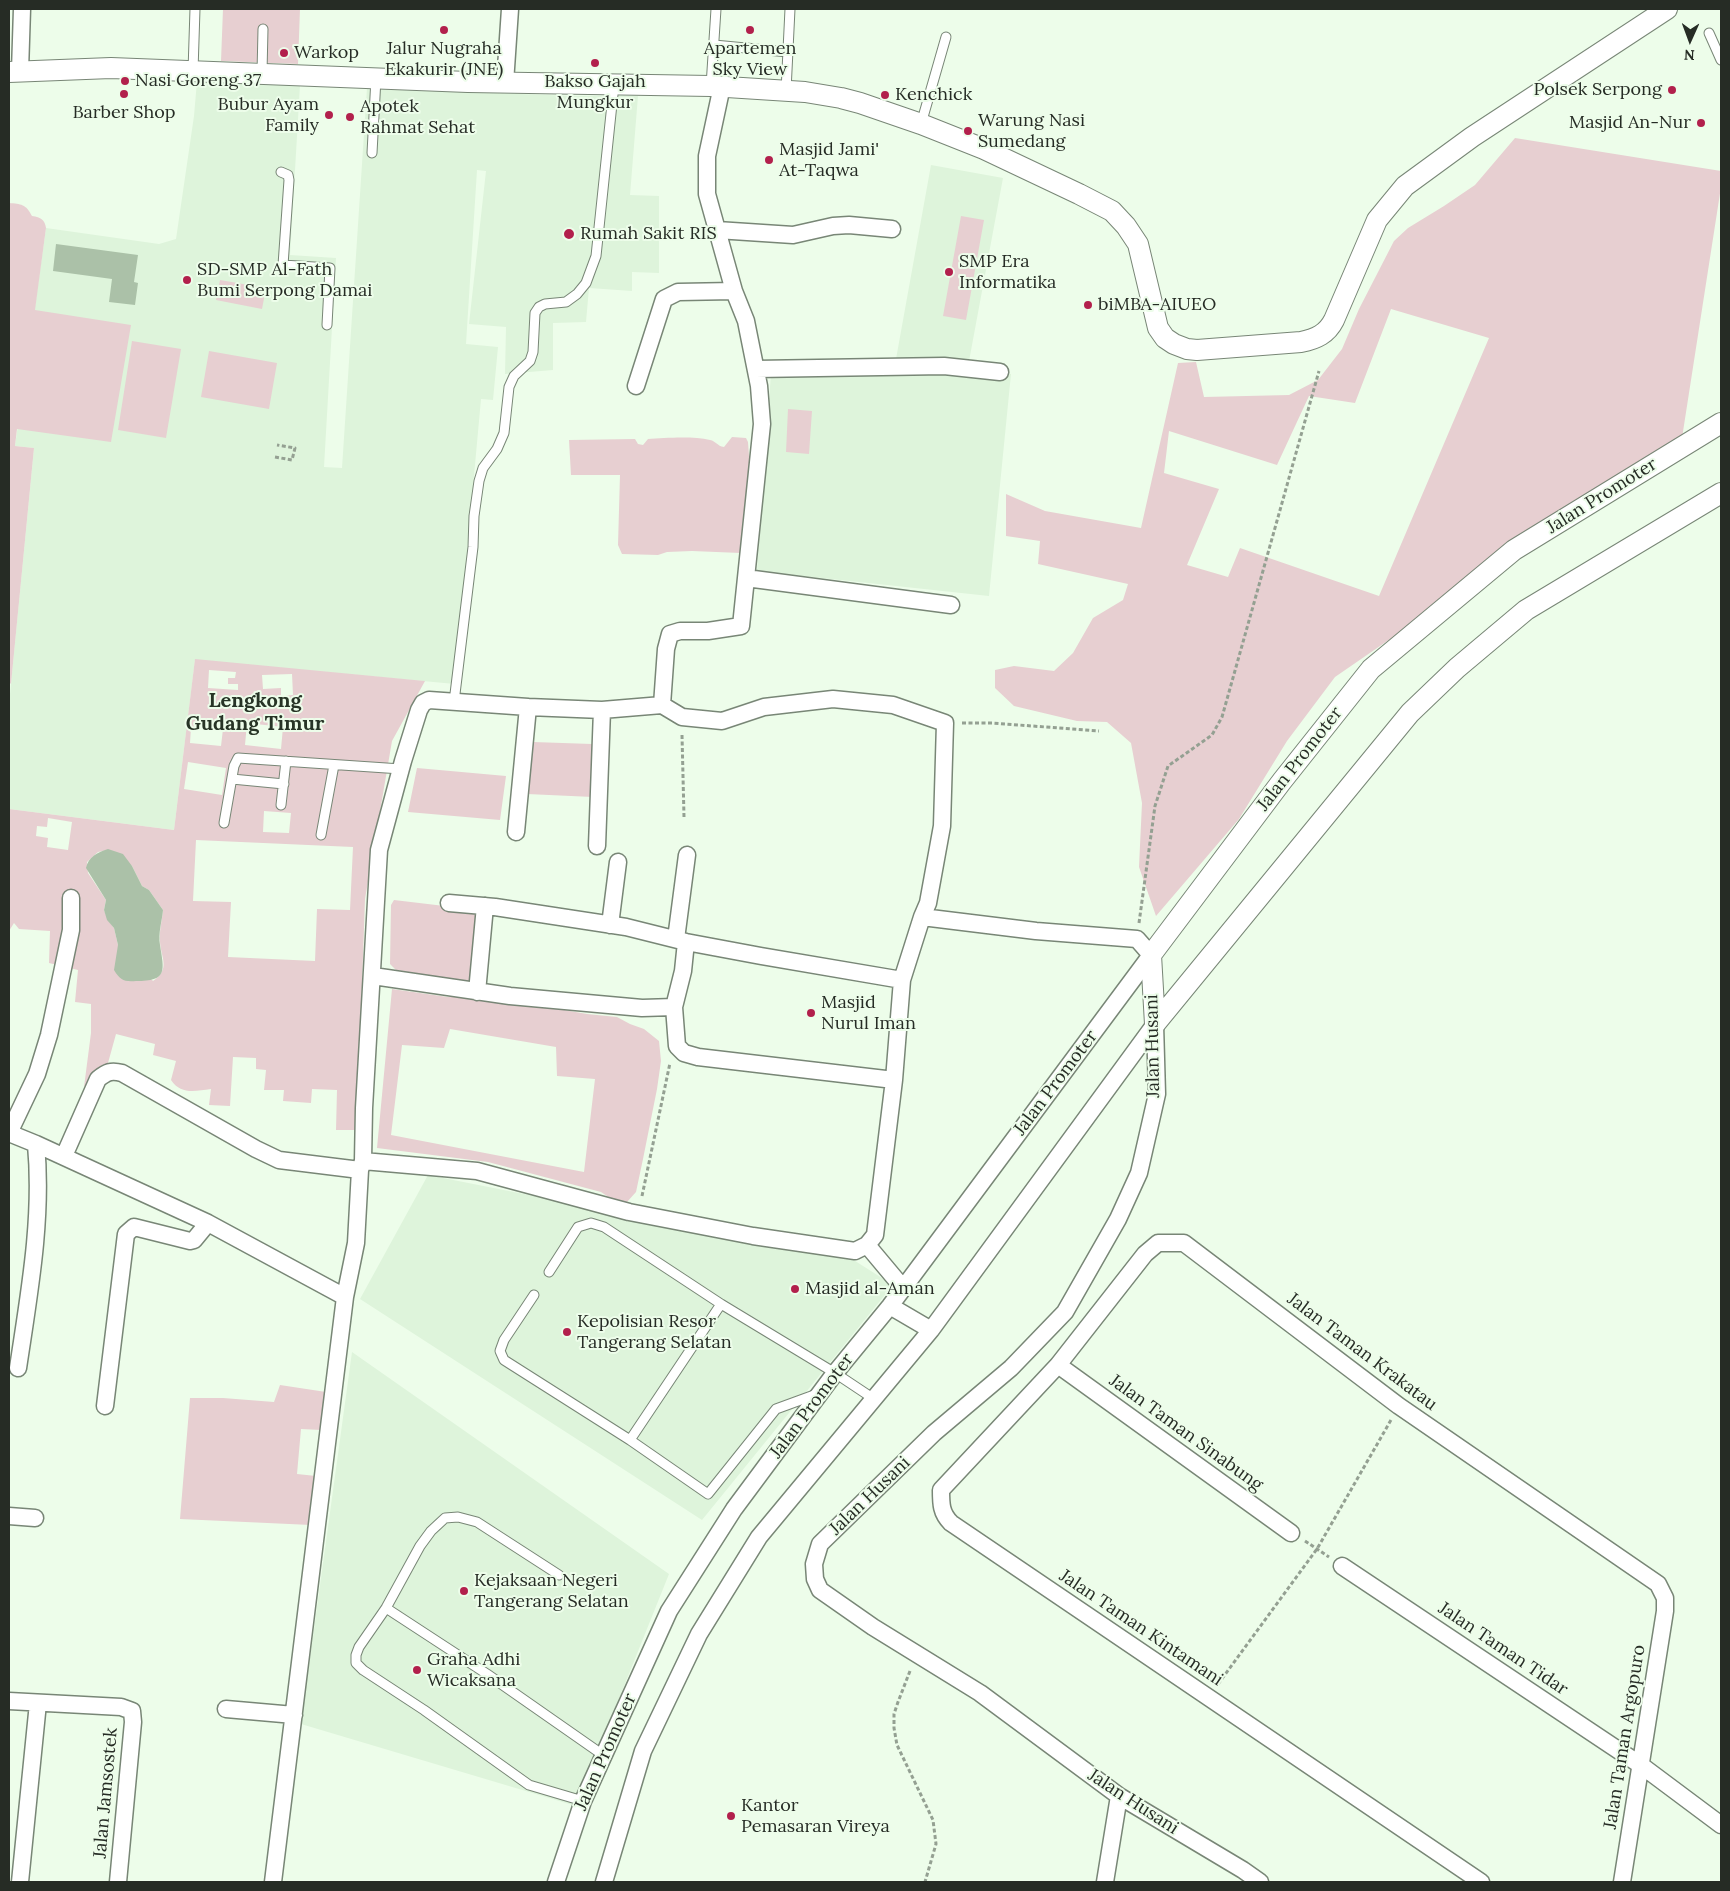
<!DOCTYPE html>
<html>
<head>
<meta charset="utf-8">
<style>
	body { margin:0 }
	#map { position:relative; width:1730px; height:1891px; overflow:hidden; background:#edfdea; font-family:Lora,serif }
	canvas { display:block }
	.frame { position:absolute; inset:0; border:10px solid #262c25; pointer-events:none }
	.north { position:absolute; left:1665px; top:15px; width:50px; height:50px; -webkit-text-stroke:4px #edfdea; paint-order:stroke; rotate:182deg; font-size:14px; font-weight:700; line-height:20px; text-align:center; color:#262c25 }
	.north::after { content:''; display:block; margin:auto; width:18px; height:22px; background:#262c25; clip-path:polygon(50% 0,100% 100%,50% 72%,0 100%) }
</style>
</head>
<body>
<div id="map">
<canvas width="1730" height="1891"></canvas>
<div class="frame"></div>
<div class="north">N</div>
</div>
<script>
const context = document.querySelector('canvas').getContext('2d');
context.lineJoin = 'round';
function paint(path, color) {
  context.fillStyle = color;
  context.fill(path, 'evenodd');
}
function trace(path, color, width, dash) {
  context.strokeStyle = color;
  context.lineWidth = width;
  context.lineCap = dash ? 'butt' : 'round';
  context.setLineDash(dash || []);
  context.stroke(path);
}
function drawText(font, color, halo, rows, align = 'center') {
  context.font = font + ' Lora,serif';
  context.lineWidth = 4;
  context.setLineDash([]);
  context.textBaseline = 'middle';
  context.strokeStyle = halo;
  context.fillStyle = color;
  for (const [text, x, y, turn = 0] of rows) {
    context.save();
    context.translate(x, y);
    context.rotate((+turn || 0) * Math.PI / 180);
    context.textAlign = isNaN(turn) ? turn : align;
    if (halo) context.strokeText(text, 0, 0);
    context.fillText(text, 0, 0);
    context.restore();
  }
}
paint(new Path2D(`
	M197 81 300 85 290 255 336 258 324 467 342 468 367 88 572 96H638L630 195 659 196V273L632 272V291L589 288 586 322 553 323V370L505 374 506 327 469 324 486 171 477 170 466 344 498 347 493 400 481 399 455 684 195 660 174 830 9 809V704L34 448 15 446 46 228 159 244 176 239 194 116Z
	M931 165 1003 178 967 372 896 359Z
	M771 373 1011 374 989 596 757 571Z
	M428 1175 852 1259 893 1285 702 1520 360 1299Z
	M352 1352 669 1574 576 1806 301 1724Z`), '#def4db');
paint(new Path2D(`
	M223 9H300L298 64 221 61Z
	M1515 138 1721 171V187L1682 438 1335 677 1287 741 1239 819 1156 916 1139 867 1142 803 1131 743 1107 722 1077 721 1014 706 995 688V670L1014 666 1054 671 1073 653 1093 618 1123 600 1128 584 1038 564 1040 541 1006 536V494L1045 511 1141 528 1178 363 1196 362 1204 397 1289 395 1318 380 1342 349 1359 309 1394 241 1408 228 1444 206 1475 185ZM1391 309 1489 338 1379 596 1240 548 1228 577 1187 565 1219 489 1164 473 1169 431 1277 465 1309 396 1355 403Z
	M9 203C21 204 26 204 32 216 41 217 45 220 46 228L35 310 131 325 111 442 17 429 15 446 34 448 11 684 9 682Z
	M961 216 984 220 966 320 943 316Z
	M220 280 266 288 262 309 216 300Z
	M132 341 181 349 166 438 118 430Z
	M209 351 277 363 269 409 201 397Z
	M788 409 812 411 809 454 786 452Z
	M732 437 746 438 748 442 749 456 752 458 741 553 692 551 667 552 658 555 622 554 618 545 620 475H571L569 440 635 439 638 444 643 445 648 439C665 438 693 436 710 440 716 441 717 446 724 447Z
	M195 659 425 681 392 741 365 899 357 1130H336L337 1090 312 1089 311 1103 283 1101 284 1090H264L266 1070 256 1069V1058L233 1057 230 1106 209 1105 211 1089C195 1091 181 1095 171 1080L176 1061 153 1055 155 1044 116 1034 108 1063 84 1087 91 1033V1004L75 1002 78 970 49 963 50 931 19 929 14 923 9 931V809L174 830ZM209 670 236 672 235 678H228V684H238V690L208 688ZM292 674 293 695 281 696V688L263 689 262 675ZM247 723 283 727 281 749 245 745ZM191 727 223 729 221 746 190 743ZM188 762 226 768 222 795 184 789ZM264 811 291 813 289 833 263 832ZM48 818 72 822 68 850 47 847 48 838 36 836 37 826 47 827ZM196 840 353 847 350 910 317 909 315 961 228 957 231 902 193 901ZM108 850 132 866 142 886 149 890 163 910C162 921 159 931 160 942 161 958 171 969 153 981L118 945 114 928 108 920 104 910 106 900 88 873 87 862 98 852Z
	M533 742 592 744 593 797 527 794Z
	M417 768 506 776 500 820 408 812Z
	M394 900 478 910 470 983 396 970 390 964 391 905Z
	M392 989 448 997H473L536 1005 587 1014 617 1017 630 1024 644 1029 659 1041 661 1061 657 1089 643 1159 636 1192 627 1202 610 1198 601 1192 488 1162 377 1148ZM450 1029 556 1047 557 1076 595 1079 584 1172 391 1135 402 1045 444 1048Z
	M280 1385 326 1392 321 1430 301 1429 297 1474 316 1476 311 1525 180 1519 190 1398H223L274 1402Z`), '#e7cfd1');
paint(new Path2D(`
	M56 244 138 255 134 282 138 283 135 305 109 302 112 279 53 271Z
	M108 849 123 854 132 866 142 886 149 890 163 910C162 921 158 933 160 945 164 971 168 981 136 981 124 982 120 980 114 970L118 945 114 928 107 920 104 910 106 900 86 868C88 857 98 852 108 849Z`), '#abc1a8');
const service = new Path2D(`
	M1709 33 1721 60
	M714 45 788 52
	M193 71 195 9
	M262 73 263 29
	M711 86 716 9
	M786 91 790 9
	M921 124 946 37
	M372 153 376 78
	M281 172 288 175 289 180 283 265 330 268 327 325
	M454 702 473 547 474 516 479 481 483 468 497 449 504 433 509 387 514 376 530 361 533 352 535 313 539 307 545 304 566 302 577 294 586 283 596 256 614 85
	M232 779 284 784
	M281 805 286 761
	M224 823 234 766 238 758 401 769
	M321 835 334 765
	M549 1272 578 1227 591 1223 604 1227 721 1304
	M534 1295 504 1340 500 1351 504 1360 630 1440
	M817 1394 776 1409 708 1494 630 1440 721 1304 835 1373 874 1399
	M559 1575 477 1522 458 1517 445 1518 431 1531 420 1546 386 1608 359 1647 356 1655V1663L363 1670 424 1710 529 1785 583 1801
	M386 1608 487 1674 603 1755`);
const minor = new Path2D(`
	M20 71 22 9
	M505 83 510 9
	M717 230 793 235 833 226 849 225 892 229
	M756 369 944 366 1000 372
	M636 386 664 299 678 292 734 291
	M746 578 951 605
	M516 832 528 707
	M597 846 602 710
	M71 898V930L49 1035 37 1074 9 1133 36 1144 208 1223 345 1297
	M449 903 495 907 626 927 686 942 761 956 902 980
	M610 925 618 862
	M676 939 687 855
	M373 976 510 996 642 1008 674 1007 677 1046 684 1053 698 1057 894 1080
	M477 992 485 906
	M674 1007 683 971 686 942
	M1155 1024 1157 1094 1139 1173 1118 1219 1065 1312 1011 1368 934 1433 820 1544 814 1564 815 1579 820 1590 873 1627 980 1693 1119 1796 1243 1870 1260 1882
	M64 1156 98 1079C107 1072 111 1070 122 1073L256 1149 279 1160 360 1170
	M363 1161 477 1171 629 1212 753 1236 855 1251 867 1245 875 1235 894 1080 902 980 922 917 928 903 942 826 945 723 893 705 833 699 764 707 722 721 682 717 662 705 666 649 670 634 680 631H708L741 626 762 424 759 386 746 321 734 291 707 194V156L722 86
	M867 1245 903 1288
	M890 1306 931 1330
	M1058 1365 1291 1533
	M18 1368C29 1294 43 1219 36 1144
	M105 1406 126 1234 134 1227 190 1241 194 1240 208 1223
	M9 1516 35 1518
	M1342 1566 1642 1766 1721 1825
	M9 1701 121 1707 132 1711 133 1722 118 1882
	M226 1709 294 1715
	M20 1882 38 1703
	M273 1882 345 1297 356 1243 360 1170 363 1161 364 1108 379 850 403 761 419 710 423 703 429 700 528 707 602 710 662 705
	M556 1882 583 1801 669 1611 734 1509 835 1373 890 1306 1151 955 1137 939 1036 931 922 917
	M604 1882 643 1751 699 1634 759 1537 931 1330 1155 1024
	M1105 1882 1119 1796
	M1481 1882 951 1523C941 1513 941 1504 941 1490L1058 1365 1145 1254 1158 1243H1184L1399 1406 1658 1584 1665 1598V1611L1622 1882`);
const tertiary = new Path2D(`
	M9 72 111 68 468 82 711 86 805 92 841 98 860 103 921 124 984 149 1079 194 1112 211 1126 226 1138 244 1158 328 1165 338 1174 344 1187 349 1197 350 1301 342C1316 339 1327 334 1334 320L1377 220 1405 186 1472 137 1667 9
	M1155 1024 1151 955 1282 781 1371 669 1514 550 1721 423
	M1155 1024 1410 713 1457 668 1526 610 1721 493`);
trace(service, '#788676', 11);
trace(minor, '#788676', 19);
trace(tertiary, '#788676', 22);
trace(new Path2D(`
	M275 457 292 460 295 448 277 445
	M962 723H992L1099 731
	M682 735 684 817
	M1139 923 1155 806 1168 766 1212 735 1222 717 1319 371
	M642 1196 670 1063
	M1305 1541 1329 1557
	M910 1671 898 1702 894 1714V1728L897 1745 933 1820 936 1844 925 1882
	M1218 1684 1317 1549 1391 1420`), '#94a092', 3, [4, 2.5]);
trace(service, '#fff', 9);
trace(minor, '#fff', 16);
trace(tertiary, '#fff', 20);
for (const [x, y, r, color] of [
	[444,30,5,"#b2204c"],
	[750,30,5,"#b2204c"],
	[284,53,5,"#b2204c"],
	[595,63,5,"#b2204c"],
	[125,81,5,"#b2204c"],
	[1672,90,5,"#b2204c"],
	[124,94,5,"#b2204c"],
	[885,95,5,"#b2204c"],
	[329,115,5,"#b2204c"],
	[350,117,5,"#b2204c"],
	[1701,123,5,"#b2204c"],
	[968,131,5,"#b2204c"],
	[769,160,5,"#b2204c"],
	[569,234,6,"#b2204c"],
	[949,272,5,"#b2204c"],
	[187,280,5,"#b2204c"],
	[1088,305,5,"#b2204c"],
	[811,1013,5,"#b2204c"],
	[795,1289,5,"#b2204c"],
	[567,1332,5,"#b2204c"],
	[464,1591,5,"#b2204c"],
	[417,1670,5,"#b2204c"],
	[731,1816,5,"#b2204c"]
]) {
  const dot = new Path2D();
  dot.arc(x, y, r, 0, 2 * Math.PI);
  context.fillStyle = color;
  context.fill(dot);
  trace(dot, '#edfdea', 2);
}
drawText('18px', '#262c25', '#edfdea', [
	["Jalur Nugraha",444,49,"center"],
	["Ekakurir (JNE)",444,70,"center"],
	["Apartemen",750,49,"center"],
	["Sky View",750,70,"center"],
	["Warkop",294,53],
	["Nasi Goreng 37",135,81],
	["Bakso Gajah",595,82,"center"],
	["Mungkur",595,103,"center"],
	["Polsek Serpong",1662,90,"right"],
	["Kenchick",895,95],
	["Bubur Ayam",319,105,"right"],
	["Family",319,126,"right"],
	["Apotek",360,107],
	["Rahmat Sehat",360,128],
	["Barber Shop",124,113,"center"],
	["Warung Nasi",978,121],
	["Sumedang",978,142],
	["Masjid An-Nur",1691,123,"right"],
	["Masjid Jami'",779,150],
	["At-Taqwa",779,171],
	["Rumah Sakit RIS",580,234],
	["SMP Era",959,262],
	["Informatika",959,283],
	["SD-SMP Al-Fath",197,270],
	["Bumi Serpong Damai",197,291],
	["biMBA-AIUEO",1098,305],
	["Masjid",821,1003],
	["Nurul Iman",821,1024],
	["Masjid al-Aman",805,1289],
	["Kepolisian Resor",577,1322],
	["Tangerang Selatan",577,1343],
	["Kejaksaan Negeri",474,1581],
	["Tangerang Selatan",474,1602],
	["Graha Adhi",427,1660],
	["Wicaksana",427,1681],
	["Kantor",741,1806],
	["Pemasaran Vireya",741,1827]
], 'left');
drawText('18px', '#262c25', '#edfdea', [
	["Jalan Promoter",1602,496,-32],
	["Jalan Promoter",1300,759,-52],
	["Jalan Husani",1153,1046,-91],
	["Jalan Promoter",1056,1083,-53],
	["Jalan Taman Krakatau",1362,1352,37],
	["Jalan Promoter",812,1406,-53],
	["Jalan Taman Sinabung",1186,1433,36],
	["Jalan Husani",870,1496,-44],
	["Jalan Taman Kintamani",1141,1628,34],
	["Jalan Taman Tidar",1503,1649,34],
	["Jalan Taman Argopuro",1625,1737,-81],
	["Jalan Promoter",606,1752,-66],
	["Jalan Jamsostek",106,1793,-85],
	["Jalan Husani",1133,1802,33]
]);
drawText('bold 20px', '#273426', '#edfdea', [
	["Lengkong",255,701],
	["Gudang Timur",255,724]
]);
</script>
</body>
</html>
